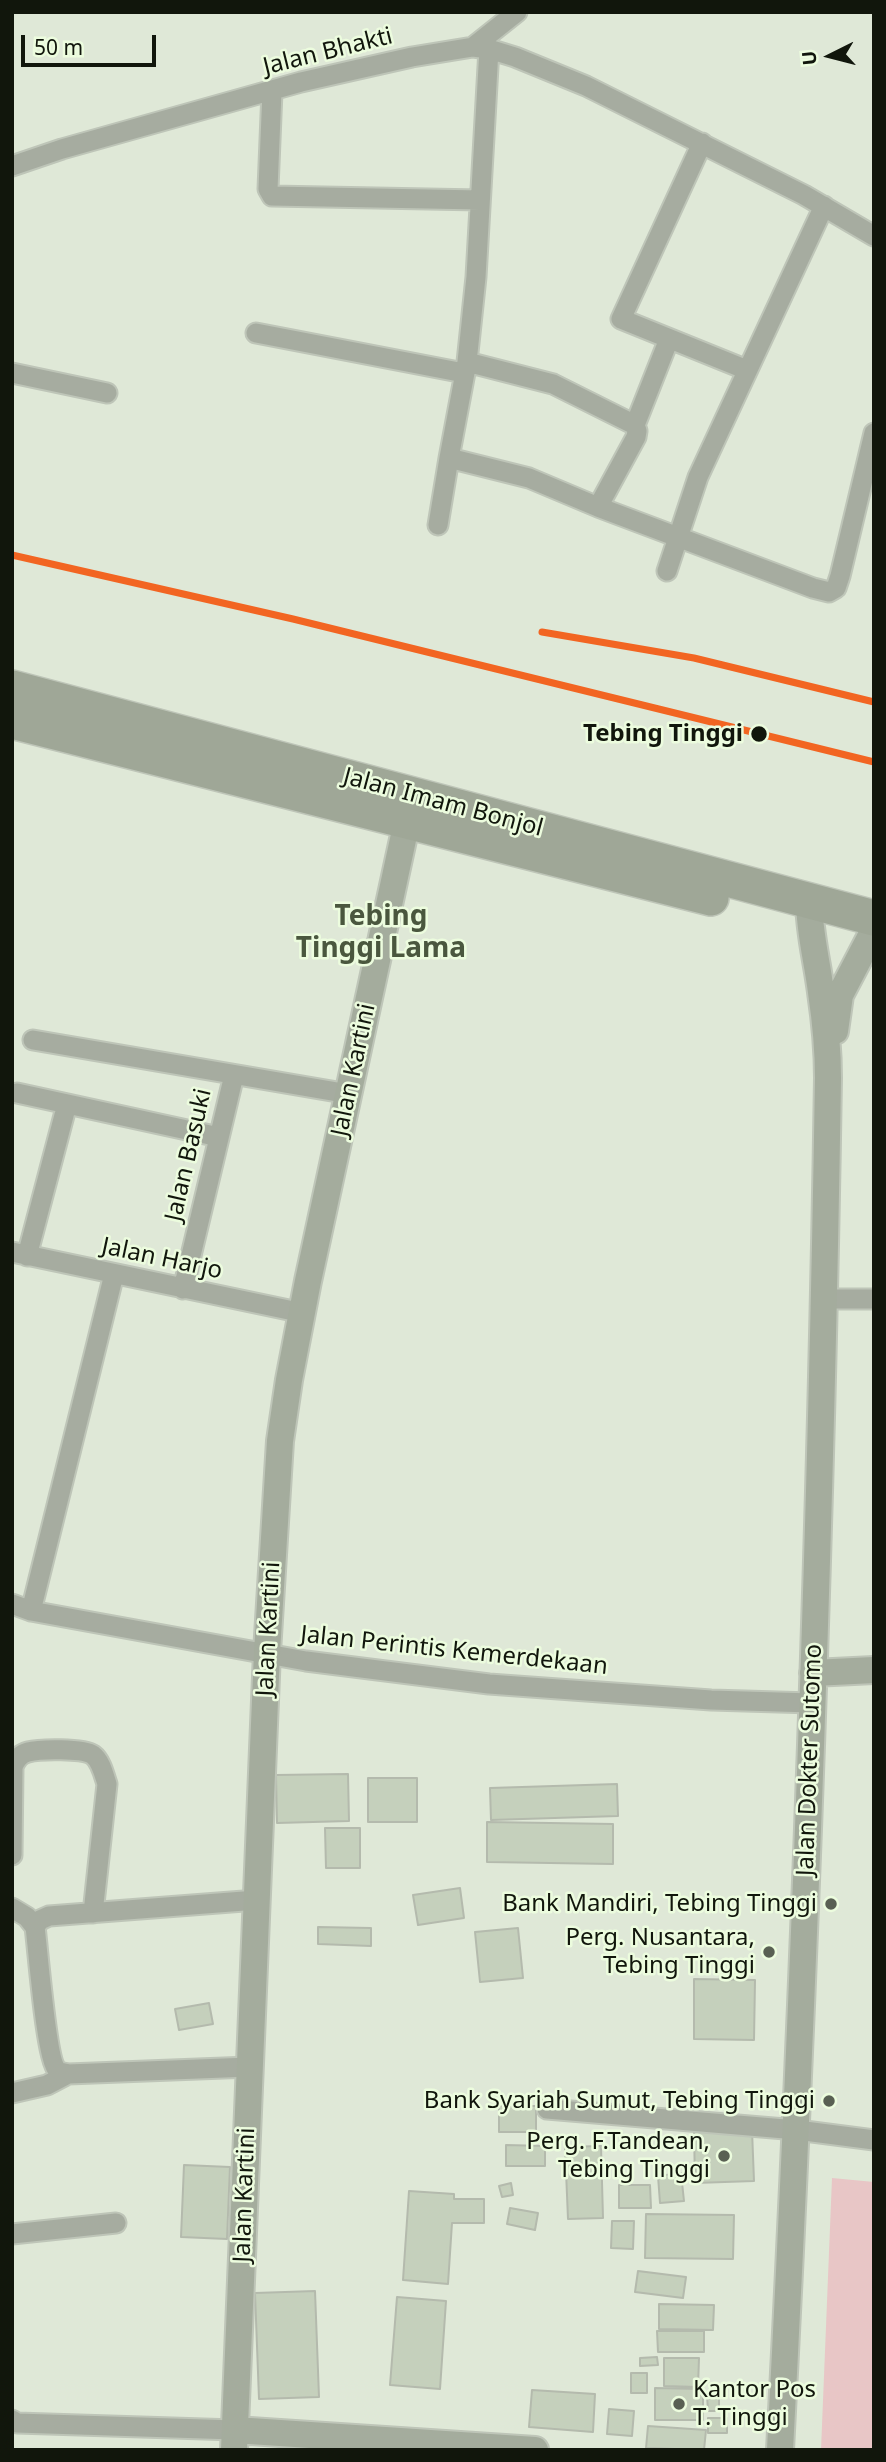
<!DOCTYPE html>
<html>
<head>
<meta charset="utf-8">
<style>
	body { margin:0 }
	#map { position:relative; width:886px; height:2462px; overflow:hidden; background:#dfe8d7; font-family:"Noto Sans",sans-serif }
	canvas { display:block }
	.frame { position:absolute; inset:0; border:14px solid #11160c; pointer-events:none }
	.north { position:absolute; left:795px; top:21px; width:70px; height:70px; -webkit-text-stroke:5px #ecfcde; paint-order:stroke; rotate:264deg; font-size:19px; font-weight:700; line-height:28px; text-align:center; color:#11160c }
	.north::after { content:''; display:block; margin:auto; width:24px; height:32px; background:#11160c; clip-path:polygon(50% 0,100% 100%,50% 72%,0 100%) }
	.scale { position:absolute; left:21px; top:35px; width:135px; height:32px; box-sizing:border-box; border:4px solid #11160c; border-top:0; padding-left:9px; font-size:21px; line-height:24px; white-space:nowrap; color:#11160c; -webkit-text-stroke:5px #ecfcde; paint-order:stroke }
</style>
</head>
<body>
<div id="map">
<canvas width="886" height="2462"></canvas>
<div class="frame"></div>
<div class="north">U</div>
<div class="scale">50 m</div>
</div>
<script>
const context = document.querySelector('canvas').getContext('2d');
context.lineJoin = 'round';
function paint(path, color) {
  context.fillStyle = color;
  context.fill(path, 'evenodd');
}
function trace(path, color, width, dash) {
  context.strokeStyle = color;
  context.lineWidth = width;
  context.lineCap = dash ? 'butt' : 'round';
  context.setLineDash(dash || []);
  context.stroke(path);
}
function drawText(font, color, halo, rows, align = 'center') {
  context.font = font + ' "Noto Sans",sans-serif';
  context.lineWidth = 5;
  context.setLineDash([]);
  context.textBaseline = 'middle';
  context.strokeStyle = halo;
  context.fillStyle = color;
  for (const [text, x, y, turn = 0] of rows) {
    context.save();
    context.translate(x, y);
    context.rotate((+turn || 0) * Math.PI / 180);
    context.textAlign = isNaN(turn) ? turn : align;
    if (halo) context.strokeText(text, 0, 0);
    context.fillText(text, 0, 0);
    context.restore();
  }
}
paint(new Path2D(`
	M832 2178 874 2182V2450H821Z`), '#e8c6c6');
const building = new Path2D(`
	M348 1774 349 1821 277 1823 276 1775Z
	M368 1778H417V1822H368Z
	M617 1784 618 1816 491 1820 490 1788Z
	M487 1822 613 1824V1864L487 1862Z
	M325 1828H360V1868H326Z
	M460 1888 464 1918 418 1925 413 1895Z
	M318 1927 371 1928V1946L318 1944Z
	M518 1928 523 1978 480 1982 475 1932Z
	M694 1979 755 1980 754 2040 694 2039Z
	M209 2003 213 2024 179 2030 175 2009Z
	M499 2106H536V2132H499Z
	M752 2130 754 2181 695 2183 694 2131Z
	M506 2145 545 2146V2166H506Z
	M601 2146 603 2218 568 2219 565 2147Z
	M184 2165 230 2167 227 2239 181 2237Z
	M681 2173 684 2201 660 2203 658 2176Z
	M511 2183 513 2195 502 2197 499 2186Z
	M619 2185H650L651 2208H619Z
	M409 2191 454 2194V2199H484V2223H452L448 2284 403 2280Z
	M510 2208 538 2213 535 2230 507 2224Z
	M646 2214 734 2215 733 2259 645 2258Z
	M612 2221H634L633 2249 611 2248Z
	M638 2271 686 2277 683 2298 635 2292Z
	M315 2291 319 2397 259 2399 255 2293Z
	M397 2297 446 2301 440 2389 390 2385Z
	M659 2304 714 2305 713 2330 659 2329Z
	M657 2331H704V2352H658Z
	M657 2357 658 2365 640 2366V2358Z
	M664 2358H699L698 2387 664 2386Z
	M631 2373H647V2393H631Z
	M655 2388 703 2389V2420H655Z
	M532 2390 595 2394 593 2432 529 2427Z
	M719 2394V2411H708L707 2395Z
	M609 2409 634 2411 632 2436 607 2434Z
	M708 2418H727V2433H708Z
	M648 2426 706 2430 704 2450 646 2448Z`);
paint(building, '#c5d0bc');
trace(building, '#b4baad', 2);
const street = new Path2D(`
	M473 47 517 12
	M272 91 268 189 272 196 480 200
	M702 143 621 319 747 370
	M12 166 62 149 301 82 412 57 473 47 489 49 515 57 586 86 804 195 874 236
	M256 333 464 373
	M467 362 553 384 635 425 637 431 636 437 598 507
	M12 373 107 393
	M635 425 669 339
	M449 458 529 478 598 507 813 588 829 592 836 588 840 576 874 433
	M438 525 449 458 467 362 476 277 489 49
	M667 571 698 477 824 206
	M33 1040 349 1094
	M17 1093 219 1137
	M12 1252 303 1313
	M27 1256 67 1104
	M183 1289 234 1075
	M824 1299H874
	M12 1604 31 1611 306 1661 489 1684 711 1700 812 1703
	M31 1611 114 1274
	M12 1855 13 1767C16 1759 20 1754 28 1752 39 1749 83 1748 93 1755 101 1761 104 1775 107 1784L93 1913
	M12 1908 27 1917 35 1927C38 1948 46 2061 58 2071 61 2073 65 2073 68 2074L250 2067
	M35 1927 40 1920 49 1916 257 1900
	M12 2093 47 2085 68 2074
	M547 2109 797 2130 874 2140
	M12 2234 116 2223
	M12 2420 17 2423 235 2430`);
const secondary = new Path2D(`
	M835 1031 840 995 874 930
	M813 1673 874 1670
	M235 2430 535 2450
	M234 2450 267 1652 280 1441 289 1380 308 1281 407 821
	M780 2450C804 1993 821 1535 828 1078 828 1050 825 1019 821 992 817 960 809 932 809 899`);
const highway = new Path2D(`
	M12 688 874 918
	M12 721 711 898`);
trace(street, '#bec5b8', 23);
trace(secondary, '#bec5b8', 30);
trace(highway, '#bec5b8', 38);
trace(street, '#a6aca0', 19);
trace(secondary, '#a4ac9d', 26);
trace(highway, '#9fa797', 35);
trace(new Path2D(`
	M12 555 293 619 874 762
	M542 632 694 658 874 702`), '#f26522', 7);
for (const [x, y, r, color] of [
	[759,734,9,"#11160c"],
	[831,1904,7,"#596053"],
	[769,1952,7,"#596053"],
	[829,2101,7,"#596053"],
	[724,2156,7,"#596053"],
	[679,2404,7,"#596053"]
]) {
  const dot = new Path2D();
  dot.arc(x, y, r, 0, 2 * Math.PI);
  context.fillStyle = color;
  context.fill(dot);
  trace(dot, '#ecfcde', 2.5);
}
drawText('24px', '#11160c', '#ecfcde', [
	["Jalan Bhakti",328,52,-14],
	["Jalan Imam Bonjol",443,803,15],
	["Jalan Kartini",354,1070,-78],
	["Jalan Basuki",189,1155,-77],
	["Jalan Harjo",162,1259,12],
	["Jalan Kartini",269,1629,-87],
	["Jalan Perintis Kemerdekaan",454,1651,6],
	["Jalan Dokter Sutomo",810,1760,-88],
	["Jalan Kartini",245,2195,-88]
]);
drawText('bold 24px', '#11160c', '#ecfcde', [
	["Tebing Tinggi",743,734]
], 'right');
drawText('24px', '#11160c', '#ecfcde', [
	["Bank Mandiri, Tebing Tinggi",817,1904],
	["Perg. Nusantara,",755,1938],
	["Tebing Tinggi",755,1966],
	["Bank Syariah Sumut, Tebing Tinggi",815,2101],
	["Perg. F.Tandean,",710,2142],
	["Tebing Tinggi",710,2170],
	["Kantor Pos",693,2390,"left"],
	["T. Tinggi",693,2418,"left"]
], 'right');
drawText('bold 28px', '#4a573e', '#ecfcde', [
	["Tebing",381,917],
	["Tinggi Lama",381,949]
]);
</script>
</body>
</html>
